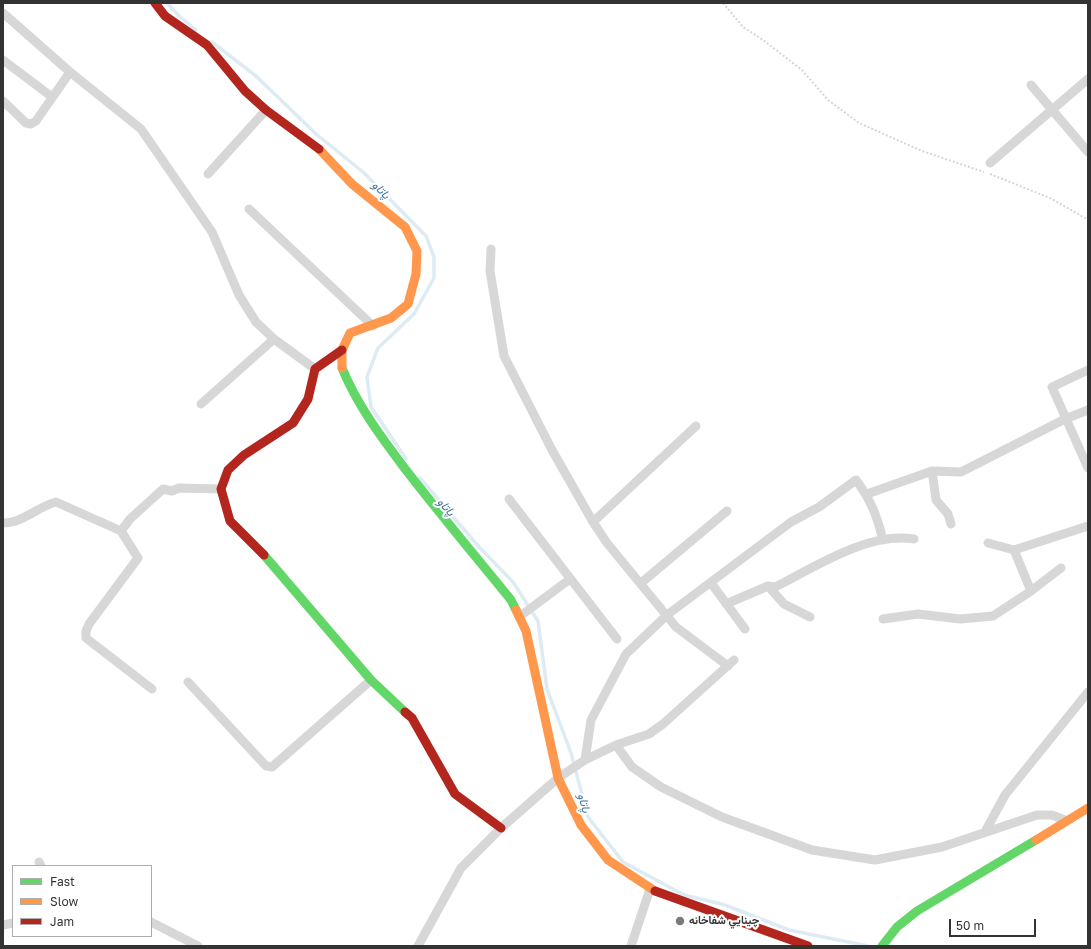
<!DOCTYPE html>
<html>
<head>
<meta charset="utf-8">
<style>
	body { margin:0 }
	#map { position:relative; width:1091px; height:949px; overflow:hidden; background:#fff; font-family:"Golos Text",sans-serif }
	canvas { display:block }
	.frame { position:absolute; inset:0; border:4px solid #333; pointer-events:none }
	.legend { position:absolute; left:12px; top:865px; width:140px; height:72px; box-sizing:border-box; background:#fff; border:1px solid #adadad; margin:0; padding:5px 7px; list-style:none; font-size:12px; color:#333 }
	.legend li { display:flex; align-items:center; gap:8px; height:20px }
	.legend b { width:20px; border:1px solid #adadad }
	.scale { position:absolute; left:949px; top:919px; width:87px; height:18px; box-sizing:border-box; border:2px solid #333; border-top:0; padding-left:5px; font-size:12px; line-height:14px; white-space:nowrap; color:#333; -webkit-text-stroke:3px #fff; paint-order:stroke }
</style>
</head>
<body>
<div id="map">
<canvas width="1091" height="949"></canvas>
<div class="frame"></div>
<ul class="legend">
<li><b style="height:5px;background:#63d668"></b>Fast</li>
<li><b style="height:5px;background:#ff974d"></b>Slow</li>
<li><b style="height:5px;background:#b3261e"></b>Jam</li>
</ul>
<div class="scale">50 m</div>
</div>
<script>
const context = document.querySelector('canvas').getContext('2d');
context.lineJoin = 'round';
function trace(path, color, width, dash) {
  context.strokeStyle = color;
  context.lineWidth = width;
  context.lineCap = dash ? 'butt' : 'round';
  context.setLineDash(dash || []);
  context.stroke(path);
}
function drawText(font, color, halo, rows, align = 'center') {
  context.font = font + ' "Golos Text",Vazirmatn,sans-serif';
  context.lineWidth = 4;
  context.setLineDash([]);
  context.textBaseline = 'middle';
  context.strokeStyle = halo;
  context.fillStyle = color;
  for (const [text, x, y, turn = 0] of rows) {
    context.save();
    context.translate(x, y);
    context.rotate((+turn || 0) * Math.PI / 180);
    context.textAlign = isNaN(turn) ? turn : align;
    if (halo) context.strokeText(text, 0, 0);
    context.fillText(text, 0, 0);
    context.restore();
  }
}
trace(new Path2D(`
	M167 3 179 16 196 30
	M212 42 256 76 316 134 363 172 426 236 434 257V278L414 314 378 348 367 377 371 407 406 459
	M420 478 479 547 513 582 538 621 547 689 571 753 588 817 623 862 684 895 725 905 789 930 868 946`), '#ddebf3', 3.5);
trace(new Path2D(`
	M723 3 743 27 763 40 802 70 828 100 859 123 922 151 984 172
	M990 174 1050 198 1088 220`), '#d6d6d6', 2, [2, 2]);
trace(new Path2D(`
	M3 13 70 72 141 129 212 232 239 295 256 322 274 339 315 369
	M3 60 52 97
	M1031 85 1088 152
	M3 101 26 123 31 124 36 121 70 72
	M990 163 1088 79
	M208 174 266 110
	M249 209 373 326
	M491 249 490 271 504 356 552 450 593 522 607 543 676 627 728 666
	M1088 370 1052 387 1088 468
	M201 404 274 339
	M932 471 936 500 948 514 951 524
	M867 494 932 471 961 472 1065 419 1088 410
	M509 499 617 639
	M593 522 696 426
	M3 523C23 523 37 507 56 502L121 531 130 519 163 489 172 491 179 488 221 489
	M121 531 138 558 89 624 86 631V638L152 689
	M988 543 1014 550 1088 526
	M1014 550 1031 591
	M641 583 727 511
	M711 583 745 629
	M768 586 784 604 810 617
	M726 604 768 586 775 587C815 567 867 532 914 539
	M519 617 570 579
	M883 619 918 614 960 619 993 616 1031 591 1061 568
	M188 682 266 766 272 767 371 680
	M616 745 632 767 661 787 722 817 812 850 875 860 942 847 1037 815H1052L1065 820
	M585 760 591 720 626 654 667 615 791 522 819 507 856 480C871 500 877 516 883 540
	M985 832 1005 795 1088 692
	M39 862 41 866
	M151 922 198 946
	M3 925 13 923
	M418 946 461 868 501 828 558 778 585 760 616 745 649 734 663 724 734 660
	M631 946 650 889`), '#d7d7d7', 9);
trace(new Path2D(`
	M342 368C357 405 382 438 406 470 440 514 476 557 511 600L516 610
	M264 555 371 680 405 712
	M882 946 897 927 917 911 1036 840`), '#63d668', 9);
trace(new Path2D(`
	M319 149 352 184 405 227 417 251 416 274 408 304 391 318 350 333 342 350V368
	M516 610 526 631 558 778 581 825 608 860 655 891
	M1036 840 1088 808`), '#ff974d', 9);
trace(new Path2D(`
	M155 3 165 16 207 45 245 91 266 110 319 149
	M264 555 230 521 221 489 228 470 244 455 293 423 308 399 315 369 342 350
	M405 712 412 718 455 794 501 828
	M655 891 808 946`), '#b3261e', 9);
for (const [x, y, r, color] of [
	[680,921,5,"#7a7a7a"]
]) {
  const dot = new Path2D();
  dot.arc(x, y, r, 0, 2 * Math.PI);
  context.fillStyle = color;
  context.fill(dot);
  trace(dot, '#fff', 1.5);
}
drawText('bold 11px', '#333', '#fff', [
	["چينايي شفاخانه",689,921]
], 'left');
drawText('italic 12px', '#3f7597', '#fff', [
	["پاتاو",381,190,46],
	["پاتاو",446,507,49],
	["پاتاو",584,803,75]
]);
</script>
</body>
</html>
